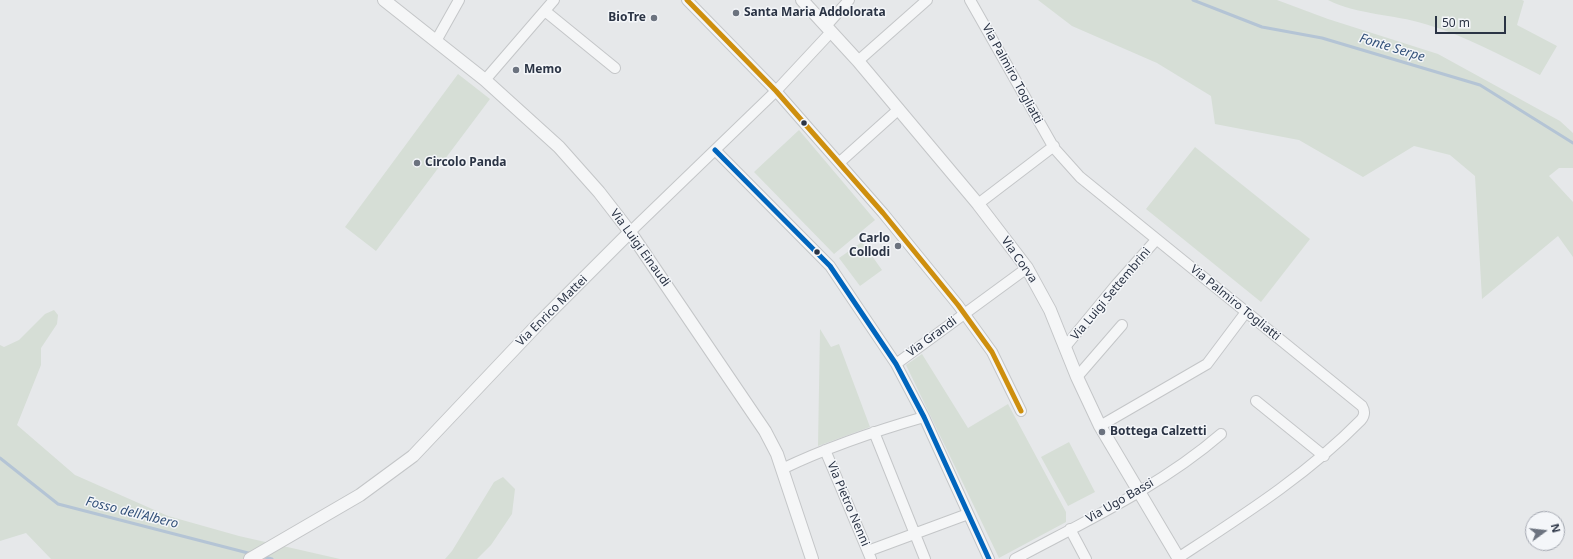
<!DOCTYPE html>
<html>
<head>
<meta charset="utf-8">
<style>
	body { margin:0 }
	#map { position:relative; width:1573px; height:559px; overflow:hidden; background:#e6e8ea; font-family:"Noto Sans",sans-serif }
	canvas { display:block }
	.north { position:absolute; left:1525px; top:511px; width:40px; height:40px; box-sizing:border-box; background:#f4f6f9; border:1px solid #a4a8b1; border-radius:50%; rotate:75deg; font-size:11px; font-weight:700; line-height:16px; text-align:center; color:#2b3445 }
	.north::after { content:''; display:block; margin:auto; width:14px; height:18px; background:#6c737f; clip-path:polygon(50% 0,100% 100%,50% 72%,0 100%) }
	.scale { position:absolute; left:1435px; top:16px; width:71px; height:18px; box-sizing:border-box; border:2px solid #2b3445; border-top:0; padding-left:5px; font-size:12px; line-height:14px; white-space:nowrap; color:#2b3445; -webkit-text-stroke:3px #f4f6f9; paint-order:stroke }
</style>
</head>
<body>
<div id="map">
<canvas width="1573" height="559"></canvas>
<div class="north">N</div>
<div class="scale">50 m</div>
</div>
<script>
const context = document.querySelector('canvas').getContext('2d');
context.lineJoin = 'round';
function paint(path, color) {
  context.fillStyle = color;
  context.fill(path, 'evenodd');
}
function trace(path, color, width, dash) {
  context.strokeStyle = color;
  context.lineWidth = width;
  context.lineCap = dash ? 'butt' : 'round';
  context.setLineDash(dash || []);
  context.stroke(path);
}
function drawText(font, color, halo, rows, align = 'center') {
  context.font = font + ' "Noto Sans",sans-serif';
  context.lineWidth = 3;
  context.setLineDash([]);
  context.textBaseline = 'middle';
  context.strokeStyle = halo;
  context.fillStyle = color;
  for (const [text, x, y, turn = 0] of rows) {
    context.save();
    context.translate(x, y);
    context.rotate((+turn || 0) * Math.PI / 180);
    context.textAlign = isNaN(turn) ? turn : align;
    if (halo) context.strokeText(text, 0, 0);
    context.fillText(text, 0, 0);
    context.restore();
  }
}
paint(new Path2D(`
	M1038 0H1277L1328 19 1438 54 1560 121 1573 133V168H1559L1549 176 1573 202V257L1558 236 1482 299 1475 176 1450 155 1414 146 1363 177 1299 140 1215 124 1211 96 1157 63 1072 26Z
	M1328 0H1522L1524 1 1517 25 1557 46 1540 75C1502 56 1466 36 1425 24 1393 14 1358 15 1328 0Z
	M458 74 490 99 376 251 345 227Z
	M799 130 875 220 834 254 754 172Z
	M1195 147 1310 239 1261 302 1146 209Z
	M862 242 882 270 860 286 839 258Z
	M54 310 58 315 57 324 41 348V365L17 425 75 475 168 516 239 536 340 559H51L26 533 0 541V345L4 347 19 340 45 314Z
	M820 329 831 347 839 344 870 427 818 446Z
	M922 354 968 428 1008 404 1066 512V522L999 558 906 365Z
	M1069 442 1095 492 1068 506 1041 457Z
	M503 477 515 489 512 514 491 545 477 559H445L452 551 494 482Z`), '#d6ded6');
trace(new Path2D(`
	M1193 0 1262 27 1322 38 1480 85 1573 143
	M0 458 58 504 252 554
	M261 556 272 559`), '#b4c4d5', 3);
const minor = new Path2D(`
	M687 0 776 91 883 213 958 305 992 352 1021 411
	M970 0 1054 148 1080 177 1362 406C1365 411 1365 415 1361 420 1307 475 1242 516 1178 558
	M545 11 615 68
	M826 26 849 0
	M436 41 459 0
	M858 61 927 0
	M485 80 554 0
	M715 150 830 266 896 364 924 417 989 559
	M840 162 899 109
	M978 204 1054 146
	M630 232 776 91 831 32
	M1065 347 1116 285 1156 240
	M896 364 1027 268
	M1077 377 1122 325
	M1256 401 1324 456
	M1100 426 1207 364 1246 312
	M874 432 925 559
	M825 450 871 559
	M782 469C828 447 875 431 924 417
	M1070 529 1086 559
	M868 551 968 514
	M1015 559C1084 522 1161 486 1221 434`);
const tertiary = new Path2D(`
	M384 0 485 80 559 147 599 192 630 232 765 431 777 454 812 559
	M802 0 858 61 978 204 1027 268 1050 310 1077 377 1100 426 1179 559
	M250 559 360 495 413 456 539 323 630 232`);
trace(minor, '#c4c6c8', 12);
trace(tertiary, '#c4c6c8', 14);
trace(minor, '#f5f6f7', 10);
trace(tertiary, '#f5f6f7', 12);
trace(new Path2D(`
	M687 0 776 91 883 213 958 305 992 352 1021 411`), '#ce8f0e', 5);
trace(new Path2D(`
	M715 150 830 266 896 364 924 417 989 559`), '#0065bd', 5);
for (const [x, y, r, color] of [
	[736,13,4,"#6c737f"],
	[654,18,4,"#6c737f"],
	[516,70,4,"#6c737f"],
	[804,123,3.5,"#2b3445"],
	[417,163,4,"#6c737f"],
	[898,246,4,"#6c737f"],
	[817,252,3.5,"#2b3445"],
	[1102,432,4,"#6c737f"]
]) {
  const dot = new Path2D();
  dot.arc(x, y, r, 0, 2 * Math.PI);
  context.fillStyle = color;
  context.fill(dot);
  trace(dot, '#f4f6f9', 1.5);
}
drawText('bold 12px', '#2b3445', '#f4f6f9', [
	["Santa Maria Addolorata",744,13],
	["BioTre",646,18,"right"],
	["Memo",524,70],
	["Circolo Panda",425,163],
	["Carlo",890,239,"right"],
	["Collodi",890,253,"right"],
	["Bottega Calzetti",1110,432]
], 'left');
drawText('12px', '#2b3445', '#f4f6f9', [
	["Via Palmiro Togliatti",1012,74,61],
	["Via Luigi Einaudi",640,248,54],
	["Via Corva",1019,260,55],
	["Via Luigi Settembrini",1111,294,-50],
	["Via Palmiro Togliatti",1235,303,39],
	["Via Enrico Mattei",552,311,-45],
	["Via Grandi",932,337,-36],
	["Via Ugo Bassi",1120,501,-30],
	["Via Pietro Nenni",848,504,67]
]);
drawText('italic 13px', '#34527a', '#f4f6f9', [
	["Fonte Serpe",1392,48,17],
	["Fosso dell'Albero",132,513,14]
]);
</script>
</body>
</html>
